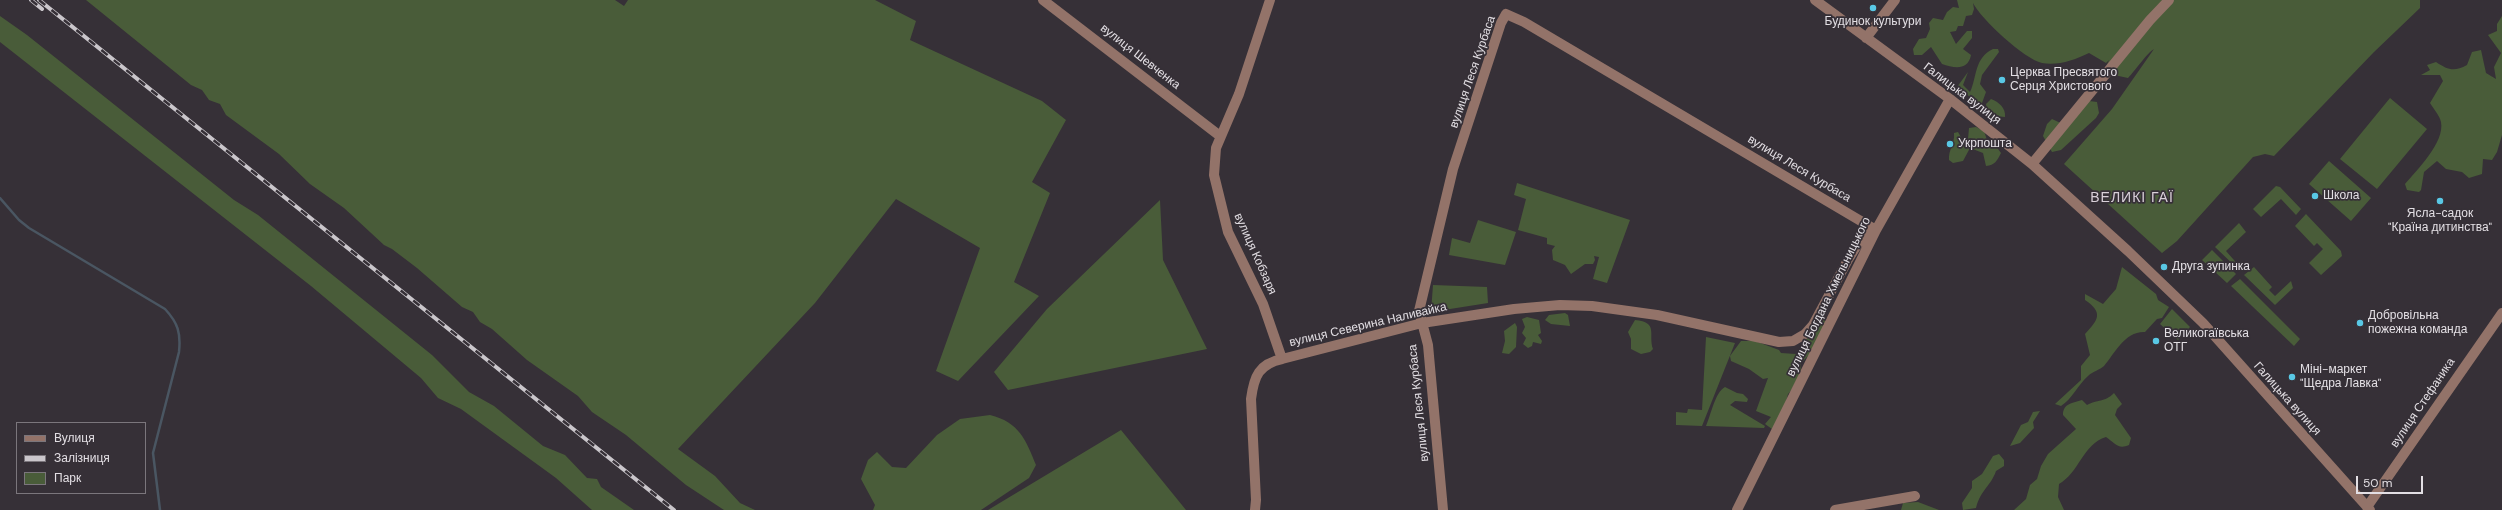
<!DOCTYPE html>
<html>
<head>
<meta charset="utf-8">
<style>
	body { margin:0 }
	#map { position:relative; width:2502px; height:510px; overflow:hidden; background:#363037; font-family:"DM Sans",sans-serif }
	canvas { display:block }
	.legend { position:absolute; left:16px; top:422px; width:130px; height:72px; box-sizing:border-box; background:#363037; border:1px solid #7b767c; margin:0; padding:5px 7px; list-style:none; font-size:12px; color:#e3dfe4 }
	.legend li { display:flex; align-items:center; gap:8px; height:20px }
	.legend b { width:20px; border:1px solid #7b767c }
	.scale { position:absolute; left:2356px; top:476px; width:67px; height:18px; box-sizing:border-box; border:2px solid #e3dfe4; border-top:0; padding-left:5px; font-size:12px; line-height:14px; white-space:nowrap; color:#e3dfe4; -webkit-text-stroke:3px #363037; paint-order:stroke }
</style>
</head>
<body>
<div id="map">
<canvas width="2502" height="510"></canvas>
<ul class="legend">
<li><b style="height:5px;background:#937369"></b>Вулиця</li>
<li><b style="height:5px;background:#cac6cb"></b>Залізниця</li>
<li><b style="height:11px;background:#495c39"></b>Парк</li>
</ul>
<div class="scale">50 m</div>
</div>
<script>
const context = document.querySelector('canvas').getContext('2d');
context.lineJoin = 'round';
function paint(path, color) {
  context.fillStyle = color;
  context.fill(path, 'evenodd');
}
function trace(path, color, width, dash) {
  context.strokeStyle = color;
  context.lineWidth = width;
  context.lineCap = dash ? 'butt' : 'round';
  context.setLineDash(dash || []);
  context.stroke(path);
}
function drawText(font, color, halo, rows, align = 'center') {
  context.font = font + ' "DM Sans",sans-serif';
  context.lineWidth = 3.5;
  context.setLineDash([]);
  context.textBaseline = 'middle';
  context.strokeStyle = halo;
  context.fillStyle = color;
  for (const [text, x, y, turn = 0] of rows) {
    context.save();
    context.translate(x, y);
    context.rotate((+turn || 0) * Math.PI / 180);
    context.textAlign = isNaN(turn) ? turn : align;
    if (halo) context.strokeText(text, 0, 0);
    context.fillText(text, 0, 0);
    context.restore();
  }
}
paint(new Path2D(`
	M86 0H615L624 6 628 0H875L916 21 910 40 1042 101 1066 120 1032 182 1050 193 1014 282 1039 296 958 381 936 371 980 248 896 199 815 303 678 449 715 476 740 503 755 510H724L686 485 626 435 592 412 578 396 527 360 492 329 480 322 473 312 462 307 417 268 392 249 384 245 344 208 310 184 279 154 226 115 220 104 209 100 202 90 191 85Z
	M1957 0H2420V8L2374 52 2274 156 2265 154 2253 157 2177 241 2162 253 2064 164 2112 109 2154 49C2147 53 2135 71 2128 78L2114 75 2113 71 2106 67 2109 60 2106 63 2089 53C2075 60 2057 66 2042 63 2024 59 1981 19 1973 3L1974 9 1972 15 1966 16 1963 26H1958L1956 31 1950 32 1956 44 1967 31H1972V38L1963 49 1971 55C1968 71 1954 68 1942 64L1931 47 1922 55H1914L1913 49 1919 39 1926 38 1930 29 1929 23 1933 18 1943 20 1947 12 1953 7 1959 8Z
	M0 16 27 35 234 200 258 215 432 355 469 392 494 406 543 446 565 455 587 478 597 479 601 487 634 510H592L556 478 461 409 438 398 421 378 311 286 0 42Z
	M2502 16V135L2497 152 2492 160 2483 159 2482 174 2469 178 2462 172 2446 169 2437 161 2424 172 2421 190 2419 192 2407 190 2405 184C2417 170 2445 142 2441 122 2440 116 2433 108 2430 103L2443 81 2440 75H2421L2430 70 2427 65 2436 62C2448 70 2454 72 2467 65L2472 52 2481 50 2486 73 2496 79 2494 67 2501 53 2488 35 2497 31V24Z
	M1993 49H1998L1999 52 1982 75 1980 84 1986 92 1982 103H1978L1957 87 1968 72 1963 85 1970 92C1977 77 1974 58 1993 49Z
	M2390 98 2427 129 2377 189 2340 159Z
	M1991 99C1999 102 2006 108 2005 117L1995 116 1987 109 1986 104Z
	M2089 101 2097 102 2099 113 2096 118 2061 150 2052 152 2043 136 2047 124 2052 119 2067 126Z
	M1976 127 1984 131 1988 143 1995 145 2001 153C1997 161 1995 165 1986 166L1983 153 1970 148 1963 161 1953 163 1949 160C1948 150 1955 144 1954 133L1958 132 1962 139H1968L1969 128Z
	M2329 161 2371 198 2351 221 2309 184Z
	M1517 183 1630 220 1607 283 1593 279 1599 257 1594 256 1595 260 1593 264H1585L1571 274 1565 265 1553 260 1552 250 1555 246 1547 244V238L1518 230 1526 199 1514 195Z
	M2276 186 2280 187 2301 209 2296 215 2281 199 2261 217 2253 209Z
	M1160 200 1163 260 1207 349 1008 390 994 372 1047 309Z
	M2306 214 2341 251 2342 256 2321 275 2309 263 2323 249 2317 243 2314 246 2295 226Z
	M1478 220 1516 232 1505 265 1449 255 1452 238 1470 243Z
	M2239 223 2246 232 2226 251 2241 268 2239 270 2215 247Z
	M2212 250 2236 274 2227 283 2202 260Z
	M2122 267 2156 294 2158 300 2169 307 2162 318 2157 319 2145 332C2125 331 2115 353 2104 366 2100 370 2093 371 2088 376 2078 385 2072 399 2061 406L2055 404 2081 380V366L2090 355 2085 334C2098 320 2104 313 2085 300V294L2103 304 2116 289Z
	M2254 267 2272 287 2269 290 2275 296 2291 281 2293 288 2275 305 2244 275Z
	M2240 279 2300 339 2294 346 2231 286Z
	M1433 285 1487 287 1488 303 1431 312Z
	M2172 309 2190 327 2178 340 2160 324Z
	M1565 313 1568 315 1570 326 1551 324 1545 320 1549 315Z
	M1527 317 1539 320 1541 333 1538 335 1542 341 1541 344 1533 342 1532 346 1528 348 1523 344 1526 338 1522 333 1525 327 1522 319Z
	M1823 318 1827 325 1813 351 1801 363 1800 377C1793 383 1794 389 1788 394L1783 413 1772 429 1765 424 1771 417 1756 411 1768 378 1763 379 1749 369 1731 361 1730 356 1741 341H1755L1779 350 1781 353 1796 354 1790 371 1803 343Z
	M1635 320C1659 322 1648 335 1653 349L1650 352 1641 354 1631 349V339L1628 332Z
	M1515 323 1517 327 1516 347 1509 354 1502 353 1505 341 1504 331Z
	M1706 337 1735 343 1702 426 1676 425V412L1687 413 1688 409 1702 410Z
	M1725 387 1737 393 1743 394 1748 399 1747 402 1735 401 1730 405 1765 426 1764 428 1706 426C1711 415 1715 392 1725 387Z
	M2114 393 2122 404 2117 409 2115 415 2131 438 2129 445C2118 450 2115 443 2106 437 2083 444 2079 473 2059 484L2058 497 2064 510H2014L2026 499 2030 485 2037 479 2041 466 2048 454 2076 429 2063 415C2063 403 2073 403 2082 400L2087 405C2098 399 2104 403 2114 393Z
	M2040 411 2033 422 2034 428 2020 443 2010 446 2021 425 2028 422 2033 412Z
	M990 415C1019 422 1026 440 1036 465L1029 478 981 510H873L875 505 861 479 868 460 877 452 892 467 906 468 937 435 960 419Z
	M1121 430 1186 510H988Z
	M1999 454 2004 460V466L1996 471C1991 486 1981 489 1976 508L1963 510 1962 503 1972 488V481L1982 474 1993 456Z
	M1918 502 1939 510H1901L1903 503Z`), '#495c39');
trace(new Path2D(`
	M0 198 19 220 29 228 165 309C178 323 181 333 179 352L153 453 160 510`), '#4a5662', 2.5);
trace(new Path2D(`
	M1043 0 1220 136
	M1815 0 1950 99 2032 164 2128 251 2203 323 2370 510
	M1866 38 1895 0
	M2032 164 2150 20 2169 0
	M1282 359 1422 323 1514 309 1560 305 1592 306 1657 315 1779 342 1793 341 1805 334 1813 325 1849 258 1864 234 1876 230
	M2367 507 2502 313
	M1255 510 1256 500 1251 399C1254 376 1259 364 1282 359L1263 304 1228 232 1214 175 1216 148 1239 94 1270 0
	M1443 510 1428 345 1419 311 1453 169 1501 23 1506 14 1524 22 1876 230
	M1737 510 1876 230 1950 99
	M1835 510 1915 496`), '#937369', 10);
const rail = new Path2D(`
	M31 0 42 9
	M39 0 674 510`);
trace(rail, '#cac6cb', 4);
trace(rail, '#363037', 2.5, [8]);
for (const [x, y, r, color] of [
	[1873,8,4,"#59c8e5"],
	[2002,80,4,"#59c8e5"],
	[1950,144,4,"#59c8e5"],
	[2315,196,4,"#59c8e5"],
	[2440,201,4,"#59c8e5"],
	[2164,267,4,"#59c8e5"],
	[2360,323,4,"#59c8e5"],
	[2156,341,4,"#59c8e5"],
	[2292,377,4,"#59c8e5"]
]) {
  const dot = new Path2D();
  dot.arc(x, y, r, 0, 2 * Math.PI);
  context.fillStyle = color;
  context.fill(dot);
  trace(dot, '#363037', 1.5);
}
drawText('12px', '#e3dfe4', '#363037', [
	["Будинок культури",1873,22,"center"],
	["Церква Пресвятого",2010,73],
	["Серця Христового",2010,87],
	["Укрпошта",1958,144],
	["Школа",2323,196],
	["Ясла-садок",2440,214,"center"],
	["\"Країна дитинства\"",2440,228,"center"],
	["Друга зупинка",2172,267],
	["Добровільна",2368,316],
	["пожежна команда",2368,330],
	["Великогаївська",2164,334],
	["ОТГ",2164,348],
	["Міні-маркет",2300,370],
	["\"Щедра Лавка\"",2300,384]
], 'left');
drawText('12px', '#e3dfe4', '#363037', [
	["вулиця Шевченка",1140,57,38],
	["вулиця Леся Курбаса",1473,72,-71],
	["Галицька вулиця",1962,94,37],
	["вулиця Леся Курбаса",1799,169,31],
	["вулиця Кобзаря",1255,254,66],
	["вулиця Богдана Хмельницького",1829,297,-64],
	["вулиця Северина Наливайка",1368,325,-13],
	["Галицька вулиця",2287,399,48],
	["вулиця Леся Курбаса",1419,403,-96],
	["вулиця Стефаника",2423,403,-56]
]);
context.letterSpacing = '1px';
drawText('14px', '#d8cfd8', '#363037', [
	["ВЕЛИКІ ГАЇ",2132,198]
]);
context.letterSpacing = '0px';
</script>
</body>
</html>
